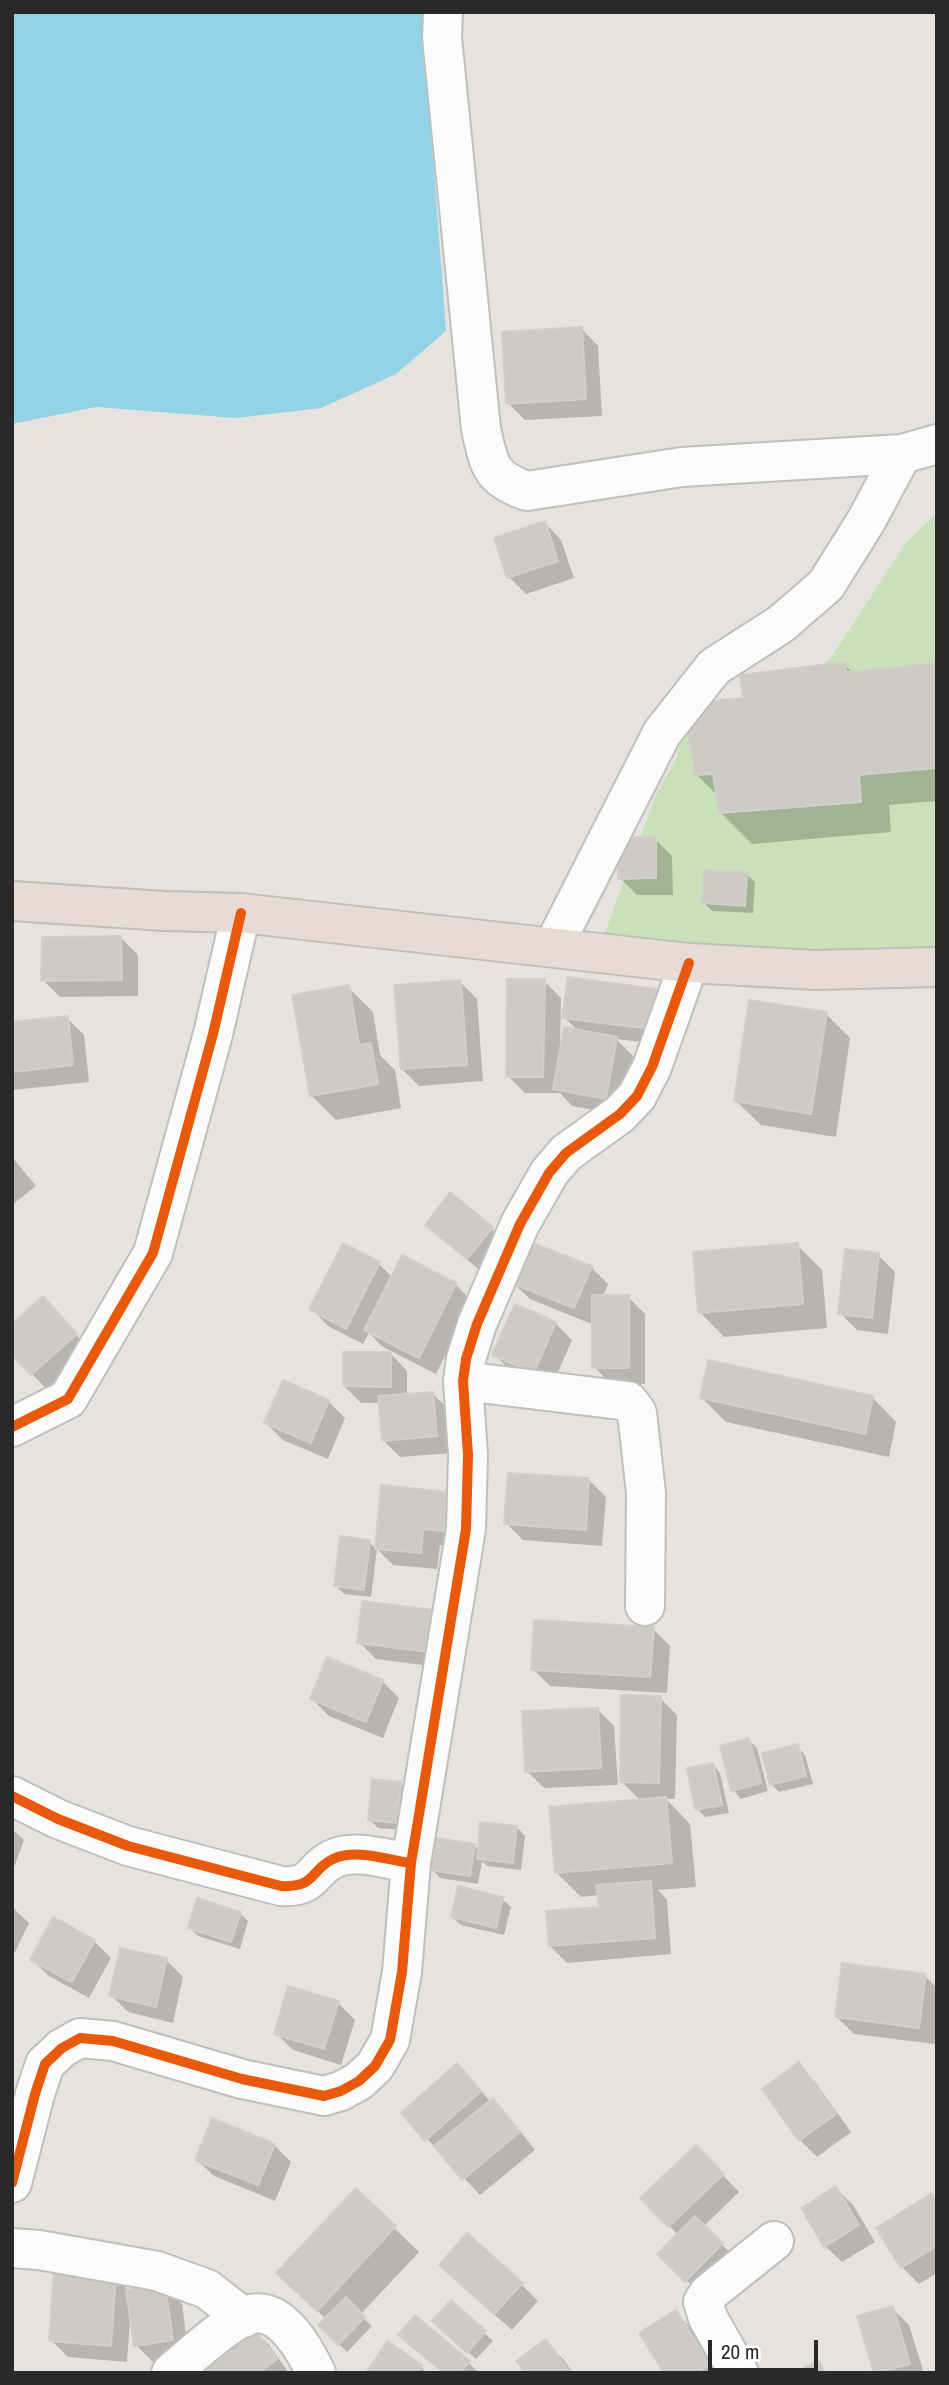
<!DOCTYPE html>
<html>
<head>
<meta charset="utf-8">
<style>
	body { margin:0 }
	#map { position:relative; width:949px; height:2385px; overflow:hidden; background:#e6e3de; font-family:"Archivo Narrow",sans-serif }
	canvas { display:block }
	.frame { position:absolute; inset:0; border:14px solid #292929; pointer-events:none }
	.scale { position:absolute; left:708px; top:2340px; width:110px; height:32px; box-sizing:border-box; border:4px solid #292929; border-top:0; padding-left:9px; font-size:21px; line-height:24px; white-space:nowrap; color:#292929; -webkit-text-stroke:5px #fff; paint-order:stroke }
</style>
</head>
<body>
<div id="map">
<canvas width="949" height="2385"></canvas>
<div class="frame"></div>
<div class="scale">20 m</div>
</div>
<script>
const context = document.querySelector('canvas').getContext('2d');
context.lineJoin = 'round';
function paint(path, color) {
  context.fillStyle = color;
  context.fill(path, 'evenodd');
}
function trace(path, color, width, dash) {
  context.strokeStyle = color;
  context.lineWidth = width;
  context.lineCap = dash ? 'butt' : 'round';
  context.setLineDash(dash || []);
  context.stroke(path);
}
paint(new Path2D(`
	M937 513V663L846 672 844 662 816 667 830 659 906 543Z
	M686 724 695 775 713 774 719 813 861 802 859 775 937 768V953L820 965 600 946 655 797 676 759Z`), '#c9e1b8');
paint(new Path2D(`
	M12 12H422L446 331 396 374 321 408 236 418 96 407 12 424Z`), '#94d2e6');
paint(new Path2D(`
	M582 329 598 346 602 416 525 420 508 403Z
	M545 523 561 540 574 578 526 594 509 577Z
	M844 664 853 673 937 665V801L889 805 891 832 752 844 721 813 718 796 697 775 745 699Z
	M655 839 672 856 673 895H637L620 878Z
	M746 874 755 882 753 913 712 911 704 903Z
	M121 938 138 955V996L60 997 43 980Z
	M544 981 561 998 560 1048 579 1032 564 1017 655 990 672 1007 667 1045 616 1039 633 1056 622 1115 572 1106 560 1093H525L508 1076Z
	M460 982 477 999 483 1081 419 1086 402 1069Z
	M348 987 373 1012 380 1055 395 1070 401 1108 336 1120 311 1095Z
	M826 1014 850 1038 836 1137 761 1125 736 1101Z
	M67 1018 84 1035 89 1082 13 1090 12 1024Z
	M12 1157 36 1186 12 1205Z
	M427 1225 491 1228 508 1245 485 1275Z
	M797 1245 822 1270 827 1328 724 1337 700 1312Z
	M878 1255 895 1272 888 1334 857 1330 840 1313Z
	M379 1264 392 1277 455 1284 472 1301 436 1374 383 1347 369 1333 363 1344 328 1326 312 1309Z
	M591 1267 608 1284 603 1296 628 1297 645 1314V1384H611L594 1367V1325L530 1299 513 1283Z
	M59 1316 92 1352 49 1391 32 1374Z
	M555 1323 572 1340 551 1388 511 1371 494 1354Z
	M391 1354 407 1371V1396L433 1394 450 1411 453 1453 400 1457 383 1440 380 1403H361L344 1386Z
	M872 1397 896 1422 889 1457 726 1422 702 1398Z
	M328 1401 345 1418 328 1459 283 1440 266 1423Z
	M589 1480 606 1497 602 1546 523 1540 506 1523Z
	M382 1487 447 1493 464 1510 460 1547 440 1545 437 1569 393 1565 377 1549 371 1597 344 1594 336 1586 369 1542 376 1549Z
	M433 1612 446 1668 376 1659 359 1642Z
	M653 1629 670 1646 667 1693 550 1686 533 1669Z
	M382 1681 399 1698 383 1738 329 1716 312 1699Z
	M660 1698 677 1715 675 1799H666L690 1824 696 1887 658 1890 667 1900 671 1954 567 1963 550 1946 601 1909 599 1895 581 1897 556 1872 641 1801 622 1782Z
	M597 1709 614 1726 618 1785 544 1788 527 1771Z
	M749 1740 757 1748 768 1791 741 1799 733 1790Z
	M797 1746 805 1755 813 1784 779 1792 771 1784Z
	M712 1764 720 1773 729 1813 705 1817 697 1809Z
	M400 1783 408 1791 405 1830 378 1828 370 1820Z
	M517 1827 525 1836 521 1870 487 1866 482 1861 478 1884 440 1878 432 1869 474 1845 479 1850Z
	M12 1829 24 1840 12 1873Z
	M502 1899 511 1907 504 1935 461 1925 452 1917Z
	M12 1907 29 1923 15 1952 12 1951Z
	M240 1913 248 1921 240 1949 198 1936 190 1928Z
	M94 1941 111 1958 89 1998 49 1976 32 1960Z
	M166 1960 183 1977 173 2023 128 2012 111 1995Z
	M925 1976 937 1988 935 2044 854 2034 837 2017Z
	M338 2003 355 2020 341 2065 293 2050 276 2033Z
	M799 2065 815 2082 851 2132 817 2157 800 2140Z
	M473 2082 491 2102 493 2100 509 2117 535 2150 480 2195 403 2113Z
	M274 2145 291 2162 275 2201 214 2176 197 2160Z
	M712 2164 739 2192 704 2226 738 2261 703 2297 660 2254 678 2235 642 2198Z
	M836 2188 853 2205 875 2242 842 2262 825 2246Z
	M932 2196 937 2200V2273L919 2284 902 2267 879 2229Z
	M394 2228 419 2252 360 2315 372 2326 347 2352 320 2325 326 2319 303 2297Z
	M115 2277 130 2292 165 2287 182 2304 189 2357 153 2362 136 2345 130 2320 127 2362 68 2357 51 2340Z
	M458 2282 521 2284 538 2301 512 2330Z
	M451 2302 493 2341 476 2359 442 2329Z
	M892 2308 909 2325 924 2373H876L859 2318Z
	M675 2312 692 2329 719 2373H666Z
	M252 2329 269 2345 289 2373H198Z
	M401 2335 469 2363 479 2373H443Z
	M546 2342 563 2359 573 2373H527Z
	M387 2344 421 2367 427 2373H368Z`), '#0003');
const building = new Path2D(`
	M582 327 586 399 506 404 502 332Z
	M545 521 558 561 507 578 494 538Z
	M845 662 846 672 937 663V768L859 775 861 802 719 813 713 774 695 775 686 724 688 703 743 698 740 675Z
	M618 837H656V878L618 879Z
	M704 870 747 872 745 906 702 903Z
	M121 936 122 980 41 981 42 937Z
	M568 977 656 989 651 1029 562 1018Z
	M507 979H545L543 1077H506Z
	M461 980 467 1065 401 1069 394 985Z
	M349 985 359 1045 371 1043 378 1084 310 1096 292 995Z
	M749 1000 827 1012 811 1114 734 1101Z
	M68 1016 73 1065 12 1072V1022Z
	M564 1027 617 1037 606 1099 553 1089Z
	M450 1192 493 1227 467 1259 425 1225Z
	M527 1241 592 1266 574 1308 511 1283Z
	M343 1243 380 1262 346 1329 309 1309Z
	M798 1243 803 1304 698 1313 693 1252Z
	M845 1249 879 1253 872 1318 838 1314Z
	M402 1255 456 1283 419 1358 364 1330Z
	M592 1295H629V1368H592Z
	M43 1296 77 1334 31 1375 12 1355V1324Z
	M515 1304 556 1322 534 1373 492 1355Z
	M343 1352H391V1387L343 1386Z
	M708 1360 873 1396 865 1434 700 1398Z
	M283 1380 329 1400 311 1443 264 1423Z
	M433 1392 437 1436 382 1441 378 1396Z
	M508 1473 589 1478 586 1530 504 1524Z
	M381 1485 448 1492 444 1531 423 1529 421 1553 375 1549Z
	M340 1536 370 1540 364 1590 334 1586Z
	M362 1601 434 1610 429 1652 357 1643Z
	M534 1620 654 1627 650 1677 531 1670Z
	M327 1657 383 1680 366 1722 310 1699Z
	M621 1695 661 1696 659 1783 620 1782Z
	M598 1708 601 1768 525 1772 522 1711Z
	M749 1738 761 1783 731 1791 720 1746Z
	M798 1744 806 1776 770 1785 762 1753Z
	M713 1763 722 1805 695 1810 687 1768Z
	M372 1779 401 1782 397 1823 368 1820Z
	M666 1797 672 1863 555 1873 549 1807Z
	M480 1822 517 1826 513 1863 477 1859Z
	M435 1838 475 1844 470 1876 430 1870Z
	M651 1881 655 1938 549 1946 546 1911 599 1907 596 1885Z
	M458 1886 503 1897 496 1928 451 1917Z
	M197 1898 241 1912 231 1942 188 1928Z
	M53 1917 95 1940 72 1982 30 1960Z
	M120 1948 167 1958 156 2007 109 1996Z
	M842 1963 926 1974 919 2028 835 2017Z
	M288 1986 339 2001 324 2049 274 2034Z
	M799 2062 836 2114 799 2141 762 2089Z
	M457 2063 481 2091 425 2141 401 2113Z
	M493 2098 520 2132 462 2180 434 2146Z
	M212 2118 275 2144 258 2185 195 2160Z
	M696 2145 724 2174 668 2227 640 2198Z
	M836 2186 859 2225 824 2247 801 2208Z
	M356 2188 396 2226 317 2311 276 2273Z
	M932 2193 937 2201V2246L901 2268 876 2228Z
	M695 2216 723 2243 685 2282 657 2254Z
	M467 2233 523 2283 494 2314 439 2265Z
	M54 2271 116 2275 111 2346 49 2341Z
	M165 2285 173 2340 134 2346 126 2290Z
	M346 2297 365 2317 338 2345 318 2325Z
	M451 2300 486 2331 467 2353 432 2321Z
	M893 2306 910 2364 874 2373 857 2316Z
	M676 2310 710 2364 697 2373H664L639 2333Z
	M415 2315 470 2361 460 2373H444L398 2335Z
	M252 2326 277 2359 259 2373H196Z
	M546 2339 570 2373H525L516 2361Z
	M387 2341 422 2365 417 2373H366Z
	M819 2361 825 2373H793Z`);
paint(building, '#cecbc7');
trace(building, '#d1cfcb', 2);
const minor = new Path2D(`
	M443 12 442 37 481 429C489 464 489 478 527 491L682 467 902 454 866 521 826 585 781 624 714 667 662 733 553 947
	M902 454 937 444
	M463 1381 628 1401 637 1413 646 1493 645 1606
	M12 1427 68 1399 153 1253 213 1034 241 913
	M12 1796 58 1819 128 1846 281 1886C316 1888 310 1870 333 1859 355 1848 388 1860 411 1863
	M12 2183 35 2094 45 2064 62 2048 80 2038 113 2041 242 2079 324 2096 341 2091 359 2081 375 2066 390 2040 402 1972 411 1863 466 1529 468 1455 463 1381 466 1359 477 1324 520 1224 549 1173 566 1153 620 1114 637 1096 652 1067 689 963
	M12 2248 39 2250 157 2271 207 2289 244 2318
	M171 2373C188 2358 231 2319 251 2314 282 2307 305 2350 316 2373
	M739 2373 708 2318 703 2302 709 2293 774 2241`);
const highway = new Path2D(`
	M12 901 165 911 241 913 689 963 816 970 937 967`);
trace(minor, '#c0bfbf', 42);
trace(highway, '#bfbebc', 42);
trace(minor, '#fbfbfa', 38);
trace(highway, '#e7dbd3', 38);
trace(new Path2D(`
	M12 1427 68 1399 153 1253 213 1034 241 913
	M12 1796 58 1819 128 1846 281 1886C316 1888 310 1870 333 1859 355 1848 388 1860 411 1863
	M12 2183 35 2094 45 2064 62 2048 80 2038 113 2041 242 2079 324 2096 341 2091 359 2081 375 2066 390 2040 402 1972 411 1863 466 1529 468 1455 463 1381 466 1359 477 1324 520 1224 549 1173 566 1153 620 1114 637 1096 652 1067 689 963`), '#e8590c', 10);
</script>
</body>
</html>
